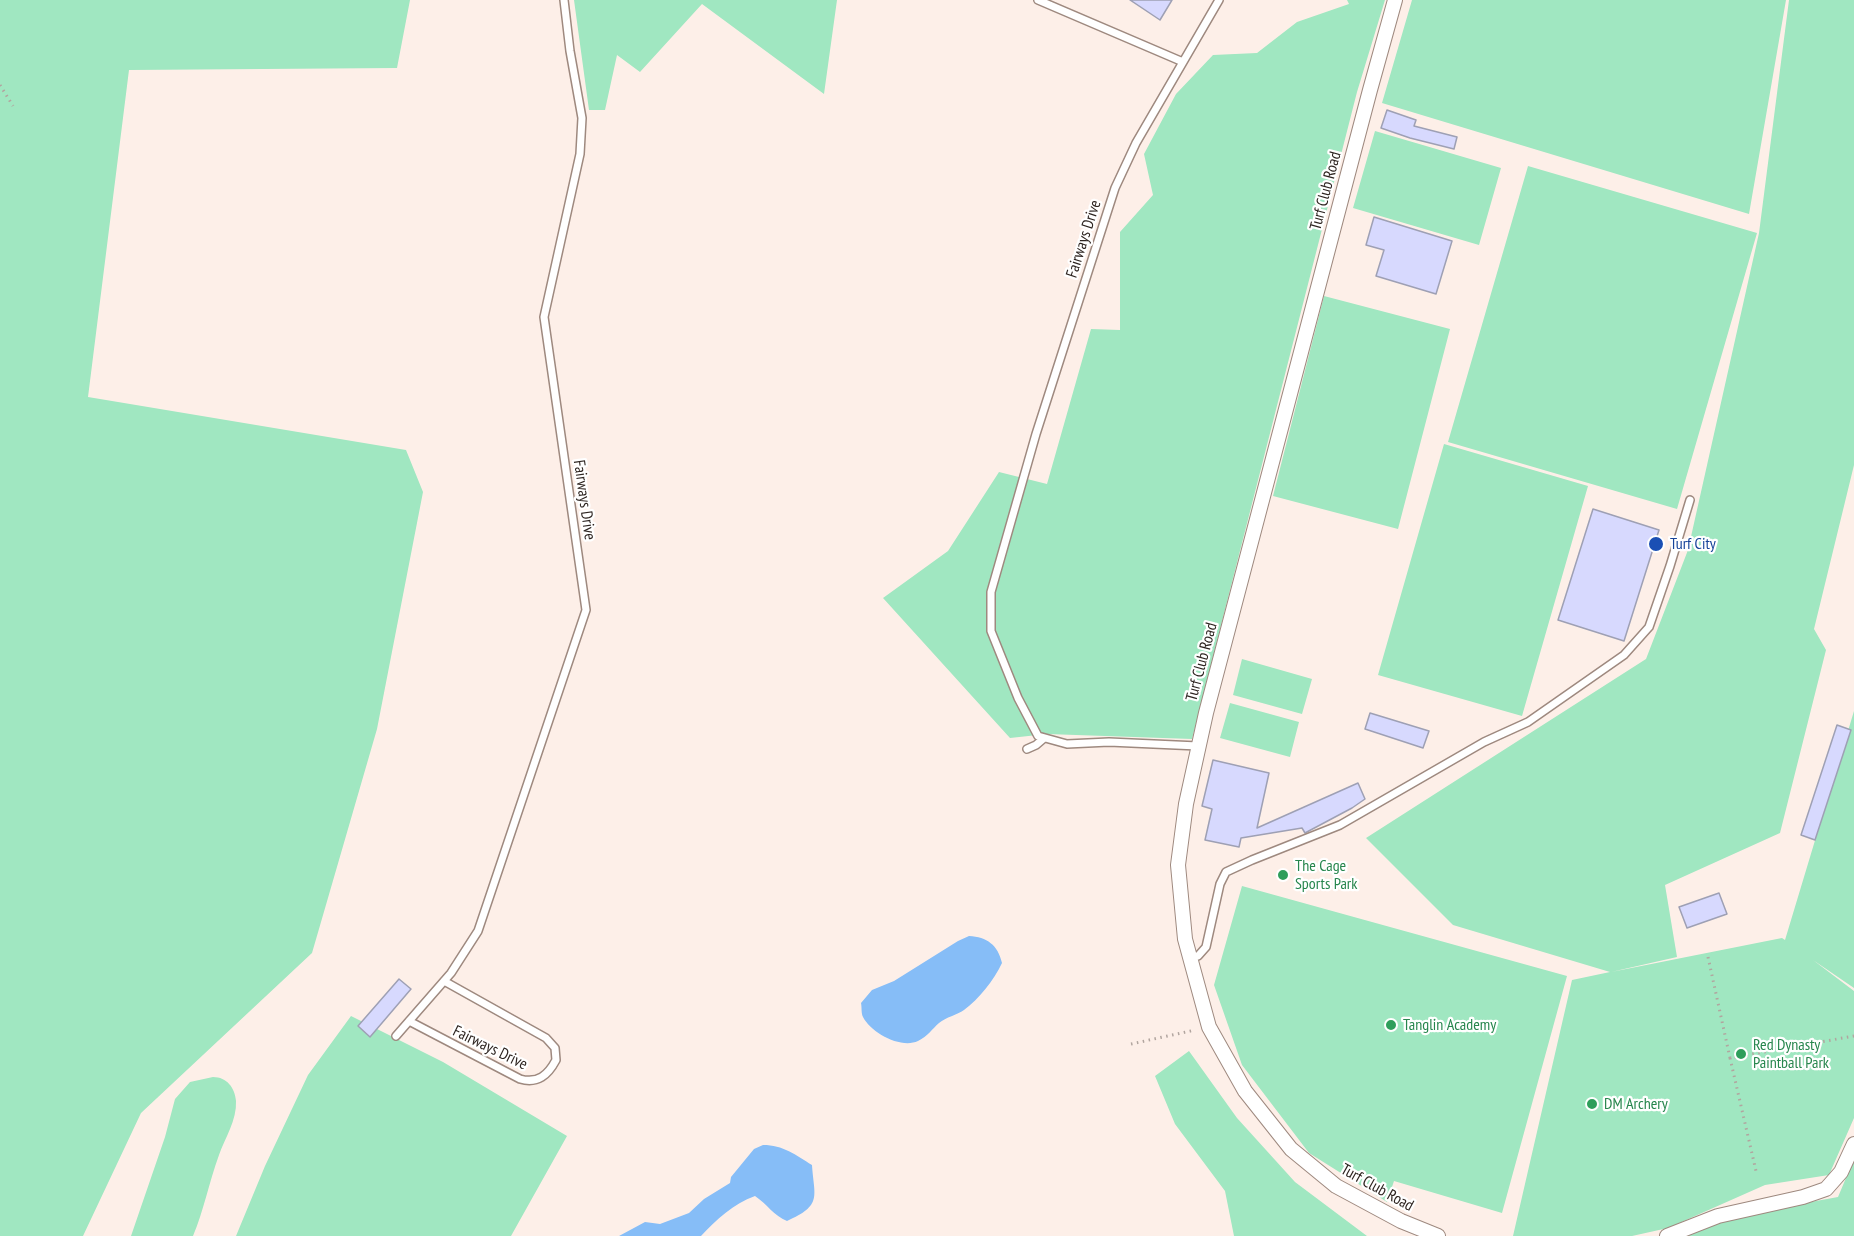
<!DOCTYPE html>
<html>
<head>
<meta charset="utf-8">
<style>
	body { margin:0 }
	canvas { display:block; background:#fdefe8 }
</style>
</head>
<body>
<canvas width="1854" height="1236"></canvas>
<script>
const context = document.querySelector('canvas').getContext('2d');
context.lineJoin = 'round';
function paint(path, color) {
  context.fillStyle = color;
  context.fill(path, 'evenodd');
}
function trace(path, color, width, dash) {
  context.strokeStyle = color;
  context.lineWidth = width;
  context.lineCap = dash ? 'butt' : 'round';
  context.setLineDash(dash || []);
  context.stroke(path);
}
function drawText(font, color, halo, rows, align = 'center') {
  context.font = font + ' "PT Sans Narrow",sans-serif';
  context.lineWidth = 4.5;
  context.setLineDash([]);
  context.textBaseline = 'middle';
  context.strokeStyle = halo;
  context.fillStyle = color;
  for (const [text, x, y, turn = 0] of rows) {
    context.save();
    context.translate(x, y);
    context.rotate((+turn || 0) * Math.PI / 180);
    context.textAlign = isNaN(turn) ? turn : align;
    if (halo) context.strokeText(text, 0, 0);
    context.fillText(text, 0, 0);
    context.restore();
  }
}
paint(new Path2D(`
	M0 0H410L397 68 129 70 88 397 406 450 423 492 377 729 312 953 141 1113 83 1236H0Z
	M574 0H837L824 94 702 4 640 72 617 55 605 110H589Z
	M1347 0H1385L1357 92 1192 739 1047 734 1010 738 883 598 948 551 999 472 1047 484 1091 329 1120 330V232L1153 195 1144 154 1176 94 1213 55 1257 53 1297 22 1349 4Z
	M1412 0H1786L1749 214 1382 103Z
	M1789 0H1854V465L1814 629 1826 650 1780 833 1665 885 1677 957 1611 972 1782 938 1785 940 1854 711V988L1813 960 1854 991V1118L1829 1175 1765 1185 1668 1228 1632 1236H1513L1572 980 1610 972 1453 925 1366 838 1646 659 1688 550 1759 233Z
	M1375 131 1501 168 1479 245 1353 208Z
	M1528 166 1757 233 1677 509 1448 442Z
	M1324 296 1450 329 1398 529 1273 496Z
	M1444 444 1588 486 1522 716 1378 675Z
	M1242 659 1312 679 1302 714 1233 695Z
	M1230 703 1299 722 1290 757 1220 738Z
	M1242 886 1567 976 1502 1213 1394 1181 1387 1202 1309 1153 1242 1065 1214 985Z
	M351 1016 443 1062 567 1136 511 1236H236L265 1166 308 1075Z
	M1189 1051 1237 1118 1295 1182 1367 1236H1234L1225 1191 1175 1124 1155 1076Z
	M213 1077C227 1077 235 1088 236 1101 237 1120 225 1138 219 1155 209 1182 204 1210 193 1236H131L165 1137 175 1099 190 1082Z
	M1854 1159V1236H1687L1728 1217 1838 1197Z`), '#a0e7c1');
paint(new Path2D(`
	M969 936C987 937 998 945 1002 963 994 980 979 999 964 1010 957 1015 946 1017 939 1023 932 1029 928 1036 918 1041 901 1049 871 1033 863 1017 861 1013 862 1008 861 1003L872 990 894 981 958 941Z
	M763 1145C783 1145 796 1155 812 1165 814 1197 823 1205 787 1221 774 1216 767 1204 755 1196 733 1204 717 1219 701 1236H619L645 1222 660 1224 689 1213 704 1199 730 1183 731 1177 754 1149Z`), '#86bdf7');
const building = new Path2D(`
	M1130 0H1172L1160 20Z
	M1387 110 1416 120 1414 126 1457 137 1454 149 1410 138 1381 128Z
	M1374 217 1452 241 1436 294 1376 276 1384 250 1366 245Z
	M1593 509 1659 530 1624 641 1558 620Z
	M1370 713 1429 731 1423 748 1365 729Z
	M1837 725 1851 730 1815 840 1801 835Z
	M1213 760 1269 773 1257 828 1358 783 1365 799 1352 808 1305 833 1302 828 1241 838 1239 847 1205 840 1212 809 1202 806Z
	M1719 893 1727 914 1687 928 1679 907Z
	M399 979 411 989 370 1037 358 1026Z`);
paint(building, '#d7d9fe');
trace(building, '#9ea0b4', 1.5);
const lane = new Path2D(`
	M1038 0 1183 62
	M1198 746 1109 742 1067 744 1038 736 1018 698 991 631V592L1036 434 1115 188 1136 143 1219 0
	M1027 749 1036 745 1043 739
	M1191 957 1198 956 1206 947 1220 884 1226 872 1252 860 1340 825 1484 742 1528 722 1624 655 1649 627 1670 566 1690 500
	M409 1021 520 1079C538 1084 548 1075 556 1060L555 1048 546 1038 444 981
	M396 1036 451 973 478 931 586 610 544 317 580 154 582 118 570 51 564 0`);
const street = new Path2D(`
	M1395 0 1370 90 1206 713 1186 804 1178 865 1185 939 1209 1027 1245 1091 1291 1149 1336 1186 1401 1221 1438 1236
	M1667 1236 1718 1216 1803 1197 1826 1189 1841 1172 1854 1144`);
trace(lane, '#9e897f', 10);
trace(street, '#9e897f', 16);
trace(new Path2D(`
	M0 85 13 106
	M1708 957 1730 1058 1854 1036
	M1131 1044 1195 1030
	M1730 1058 1756 1171`), '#b1a59f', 3, [1.5, 4.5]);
trace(lane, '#fff', 7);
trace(street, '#fff', 14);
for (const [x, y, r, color] of [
	[1656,544,8,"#1a4fb4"],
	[1283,875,6,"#2e9e5b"],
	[1391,1025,6,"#2e9e5b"],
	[1741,1054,6,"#2e9e5b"],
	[1592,1104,6,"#2e9e5b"]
]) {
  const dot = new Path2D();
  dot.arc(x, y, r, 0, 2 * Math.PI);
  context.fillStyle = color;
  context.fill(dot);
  trace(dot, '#fff', 2);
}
drawText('16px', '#2d2420', '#fff', [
	["Turf Club Road",1326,191,-75],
	["Fairways Drive",1084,239,-72],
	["Fairways Drive",584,500,82],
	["Turf Club Road",1202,662,-75],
	["Fairways Drive",490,1048,26],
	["Turf Club Road",1377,1188,29]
]);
drawText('16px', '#164399', '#fff', [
	["Turf City",1670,544]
], 'left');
drawText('16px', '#27864d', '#fff', [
	["The Cage",1295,866],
	["Sports Park",1295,884],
	["Tanglin Academy",1403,1025],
	["Red Dynasty",1753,1045],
	["Paintball Park",1753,1063],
	["DM Archery",1604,1104]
], 'left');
</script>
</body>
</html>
